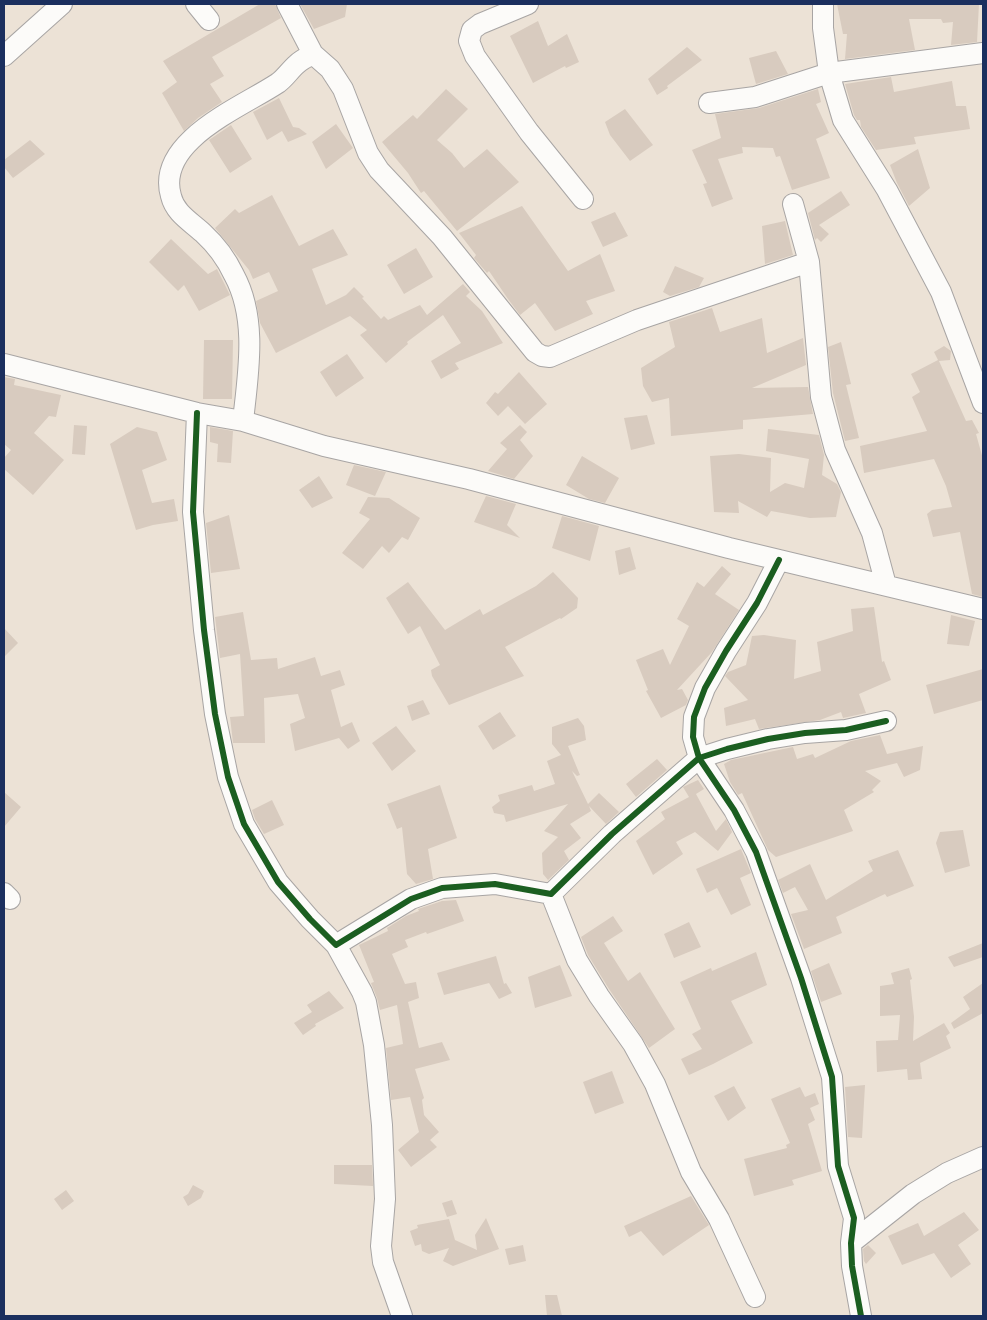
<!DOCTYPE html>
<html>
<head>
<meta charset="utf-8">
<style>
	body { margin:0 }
	#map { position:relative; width:987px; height:1320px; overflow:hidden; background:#ece2d6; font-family:Mali,sans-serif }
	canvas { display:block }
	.frame { position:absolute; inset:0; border:5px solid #1b2f5e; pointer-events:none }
</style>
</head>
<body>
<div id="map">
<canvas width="987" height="1320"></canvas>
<div class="frame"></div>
</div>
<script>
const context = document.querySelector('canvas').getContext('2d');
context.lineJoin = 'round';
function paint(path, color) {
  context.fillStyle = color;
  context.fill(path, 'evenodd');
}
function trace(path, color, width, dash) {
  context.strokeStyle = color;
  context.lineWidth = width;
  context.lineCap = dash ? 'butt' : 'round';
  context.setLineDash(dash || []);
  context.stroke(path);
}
paint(new Path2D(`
	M260 4H275L281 18 212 57 224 76 210 84 222 102 198 118 184 131 162 93 177 82 163 61Z
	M300 4H347L345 17 314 29Z
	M837 4H979L977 42 951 45 953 22 943 23 941 19H909L915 50 845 59 847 34H843Z
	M538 21 548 46 567 34 579 62 566 68 565 66 533 83 510 36Z
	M687 47 702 60 667 86 668 88 657 95 648 79Z
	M776 51 788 74 756 84 749 58Z
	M891 77 894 92 952 81 956 106H966L970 129 914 137 916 144 876 150 861 127 860 120H857L854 115 845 84Z
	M446 89 468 109 437 140 452 153 464 168 487 149 519 182 457 231 424 191 421 193 408 173 382 142 413 115 417 119Z
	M818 89 821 102 816 104 829 133 816 139 830 178 792 190 780 156 776 157 773 148 742 147 743 153 718 159 733 199 712 207 703 184 707 183 692 150 721 138 715 114 759 108Z
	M279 98 293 127 299 128 307 134 288 142 282 131 267 140 253 112Z
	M625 109 653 145 630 161 610 135 605 122Z
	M336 124 353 148 326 169 312 142Z
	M231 125 252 159 230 173 209 140Z
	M30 140 45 154 13 178 4 167V160Z
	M918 149 930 188 909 206 897 183 890 165Z
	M841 191 850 205 819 225 829 234 821 242 817 238 815 240 808 213Z
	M272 195 299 246 333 229 348 255 312 269 326 305 346 295 354 287 364 297 362 298 381 319 384 316 388 320 420 305 427 315 463 284 470 292 466 296 482 311 503 343 455 363 459 369 441 379 431 361 461 343 443 315 407 342 408 344 386 363 360 335 367 330 350 316 276 353 260 323 256 301 278 291 269 272 253 279 249 270 215 228 235 209 239 213Z
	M522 206 568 271 600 254 615 291 586 301 593 314 555 331 535 303 520 315 508 299 489 271 487 273 474 258 476 255 459 233Z
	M615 212 628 236 603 247 591 222Z
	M785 221 793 255 765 264 762 226Z
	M171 239 208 274 217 269 230 295 199 311 184 285 178 291 149 262Z
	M416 248 433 277 404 294 387 265Z
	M675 266 704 278 699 287 670 296 663 292Z
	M712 308 720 332 762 318 767 353 803 338 806 365 752 388 808 387 813 414 743 420V429L671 436 669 398 652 402 643 386 641 368 675 347 669 322Z
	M204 340H233L232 399H203Z
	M841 342 851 384 846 385 859 438 845 441 833 393 828 347Z
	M944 346 951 351 950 360 939 361 966 421 972 420 979 433 976 434 983 459V597L972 594 960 532 933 537 927 514 932 510 952 507 946 486 934 459 864 473 860 446 927 431 912 397 920 392 911 374 938 360 934 352Z
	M347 354 364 378 336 397 320 372Z
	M519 372 547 404 525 424 508 406 498 416 486 403 495 392 498 394Z
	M4 377 15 379 14 385 61 395 56 417 49 416 34 433 64 460 33 495 4 469V458L11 450 4 444Z
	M647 415 655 444 631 450 624 418Z
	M74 425 87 426 85 455 72 454Z
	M520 425 527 432 520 440 533 456 514 479 488 471 507 449 500 443Z
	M137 427 157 432 167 460 142 470 152 503 174 499 178 521 153 525 136 530 110 444Z
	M210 427 233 431 231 463 217 462 218 444 210 442Z
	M768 429 819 435 824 455 822 475 837 484 841 492 836 517 810 518 771 511 767 517 738 501 739 513 714 512 710 456 739 454 771 458 770 492 785 483 804 488 809 459 766 451Z
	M582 456 619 478 605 503 589 499 566 485Z
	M354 465 386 472 375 496 346 485Z
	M319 476 333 498 312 508 299 490Z
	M486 496 516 504 507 525 520 538 474 522Z
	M368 497 389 498 420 518 408 540 402 537 389 553 382 546 363 569 342 553 370 519 359 513Z
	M229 515 240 569 211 573 206 523Z
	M562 516 599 526 590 561 552 548Z
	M630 547 636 569 619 575 615 551Z
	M722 566 731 574 715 594 739 610 712 652 677 690 682 689 688 700 686 705 661 718 646 691 648 690 636 660 663 649 670 665 689 626 677 619 697 582 704 587Z
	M553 572 578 598 577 608 561 619 560 618 505 647 524 676 449 705 432 676 431 670 440 665 420 626 408 634 386 598 408 582 445 630 480 609 483 615 536 586Z
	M874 607 882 662 884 661 891 680 859 694 866 713 843 718 841 712 820 720 759 729 755 719 726 726 724 708 748 700 725 676 728 672 746 665 752 636 764 635 796 640 794 679 821 671 817 642 853 631 851 609Z
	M243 612 251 660 277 658 278 669 315 657 321 676 340 670 345 685 331 690 341 727 352 722 360 741 348 749 339 738 295 751 290 724 305 718 298 694 264 698 265 743H233L230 717 244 716 240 654 220 658 215 617Z
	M951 615 975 621 969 646 947 644Z
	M4 628 18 643 4 657Z
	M983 669V700L934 714 926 685Z
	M423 700 430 714 412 721 407 706Z
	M500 712 516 736 493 750 478 726Z
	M578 718 584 726 586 740 568 746 580 775 577 776 572 771 588 804 599 793 619 812 606 824 589 806 591 811 570 824 581 838 564 851 569 860 548 880 543 874 542 853 558 837 544 831 568 804 506 822 504 815 494 813 492 807 500 801 498 795 532 785 534 791 555 784 547 761 561 755 552 744V727Z
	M396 726 416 751 392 771 372 743Z
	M880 735 887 754 923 746 920 770 904 777 897 763 865 771 881 781 872 790 874 792 844 810 853 831 776 857 768 850 742 793 738 795 730 782 724 764 731 760 793 747 797 759 813 754 815 758 851 741Z
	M657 759 667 770 636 797 626 784Z
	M698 780 704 789 696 794 716 831 726 819 732 832 718 851 695 832 676 842 683 854 653 875 636 841 665 819 661 812 689 797 683 787Z
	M440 785 457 838 428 849 433 879 416 884 407 874 402 827 397 829 387 804Z
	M4 792 21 807 4 827Z
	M272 800 284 825 264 834 255 819 252 810Z
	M963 830 970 866 945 873 936 843 940 832Z
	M741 849 751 873 740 878 751 905 731 915 717 888 707 893 696 869Z
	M898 850 914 886 887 897 885 894 836 917 842 933 804 949 791 914 808 910 795 887 783 893 778 880 810 864 826 900 873 871 868 861Z
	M456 900 464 921 427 934 426 932 405 940 408 947 392 954 405 984 416 982 419 998 408 1002 419 1048 442 1042 450 1060 415 1069 424 1098 422 1100 424 1115 439 1132 430 1140 437 1147 411 1167 398 1150 419 1132 410 1097 391 1100 386 1048 403 1044 397 1005 380 1010 377 998 371 983 374 982 359 945 388 931 387 928 406 916 419 911 418 909 442 901Z
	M613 916 623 931 604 943 628 981 640 972 675 1029 649 1048 609 989 588 955 581 937Z
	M689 922 701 947 674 958 664 934Z
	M983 943V957L954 967 948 957Z
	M756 952 767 985 731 1001 753 1043 713 1064 689 1075 681 1059 702 1049 692 1034 701 1029 680 982 711 968 712 971Z
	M496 956 504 984 506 983 512 993 499 999 489 983 444 995 437 973Z
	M829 963 842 994 821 1002 811 971Z
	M560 965 572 996 535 1008 528 977Z
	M909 968 912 979 910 980 914 1017 913 1041 944 1023 950 1033 946 1036 951 1048 920 1063 922 1079 908 1080 907 1069 877 1072 876 1041 898 1040 900 1015 880 1016V986L894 984 891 973Z
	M983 983V1013L954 1029 951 1023 970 1009 963 997Z
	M329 991 344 1008 315 1024 316 1026 303 1035 294 1023 312 1012 307 1005Z
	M612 1071 624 1103 595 1114 583 1082Z
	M865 1085 862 1138 848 1137 845 1087Z
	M734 1086 746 1108 728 1121 714 1096Z
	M800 1087 805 1097 815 1093 819 1104 810 1108 815 1120 808 1124 822 1171 792 1180 794 1185 754 1196 744 1159 787 1148 786 1145 790 1143 771 1099Z
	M334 1165H372L373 1186 334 1184Z
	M193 1185 204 1191 201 1198 188 1206 183 1197 188 1194Z
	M66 1190 74 1201 62 1210 54 1199Z
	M691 1196 709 1225 663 1256 641 1231 629 1237 624 1226Z
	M452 1200 457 1214 447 1217 442 1203Z
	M964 1212 979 1230 958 1245 971 1264 951 1278 934 1253 902 1265 888 1236 918 1223 924 1236Z
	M486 1218 499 1249 453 1266 443 1261 449 1248 429 1254 422 1251 421 1244 415 1246 410 1231 418 1228 417 1225 449 1219 455 1240 477 1250 475 1235Z
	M523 1245 526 1261 509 1265 505 1249Z
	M868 1245 876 1253 866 1264 864 1261 863 1249Z
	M545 1295H557L562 1316H547Z`), '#d8cbbf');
const minor = new Path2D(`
	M196 4 209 20
	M528 4 480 24 472 30 469 41 475 56 529 132 583 199
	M823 4V28L829 73 843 120 887 190 941 292 983 403
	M313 54 330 69 343 89 368 153 379 170 442 237 535 352 542 356 550 357 637 320 809 262 793 204
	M4 56 62 4
	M709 103 755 97 829 73 983 53
	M809 262 821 397 835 450 872 533 886 585
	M4 364 197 413 243 421 324 446 469 479 729 548 983 609
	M197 413 193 512 204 630 215 714 228 777 244 824 278 882 310 919 336 945 411 899 442 888 495 884 551 894 612 834 699 758 693 737 694 717 705 688 726 651 757 603 779 560
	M243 421C248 374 258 319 234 275 227 260 215 244 203 233 190 221 175 213 171 196 155 141 242 107 278 83 285 78 290 70 297 64 301 60 307 57 313 54L287 4
	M4 893 10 899
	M551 894 577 960 599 996 633 1044 655 1084 691 1172 719 1219 755 1297
	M336 945 362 992 366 1002 374 1045 382 1125 385 1199 381 1246 383 1262 402 1316
	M851 1243 913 1194 947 1173 983 1157
	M861 1316 852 1266 851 1243 854 1218 838 1166 832 1077 801 978 756 852 734 810 699 758 727 749 768 739 805 733 846 730 886 721`);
trace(minor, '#a8a5a4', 22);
trace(minor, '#fcfbf9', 20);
trace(new Path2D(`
	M197 413 193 512 204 630 215 714 228 777 244 824 278 882 310 919 336 945 411 899 442 888 495 884 551 894 612 834 699 758 693 737 694 717 705 688 726 651 757 603 779 560
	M861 1316 852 1266 851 1243 854 1218 838 1166 832 1077 801 978 756 852 734 810 699 758 727 749 768 739 805 733 846 730 886 721`), '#1b5e20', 6);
</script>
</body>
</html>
